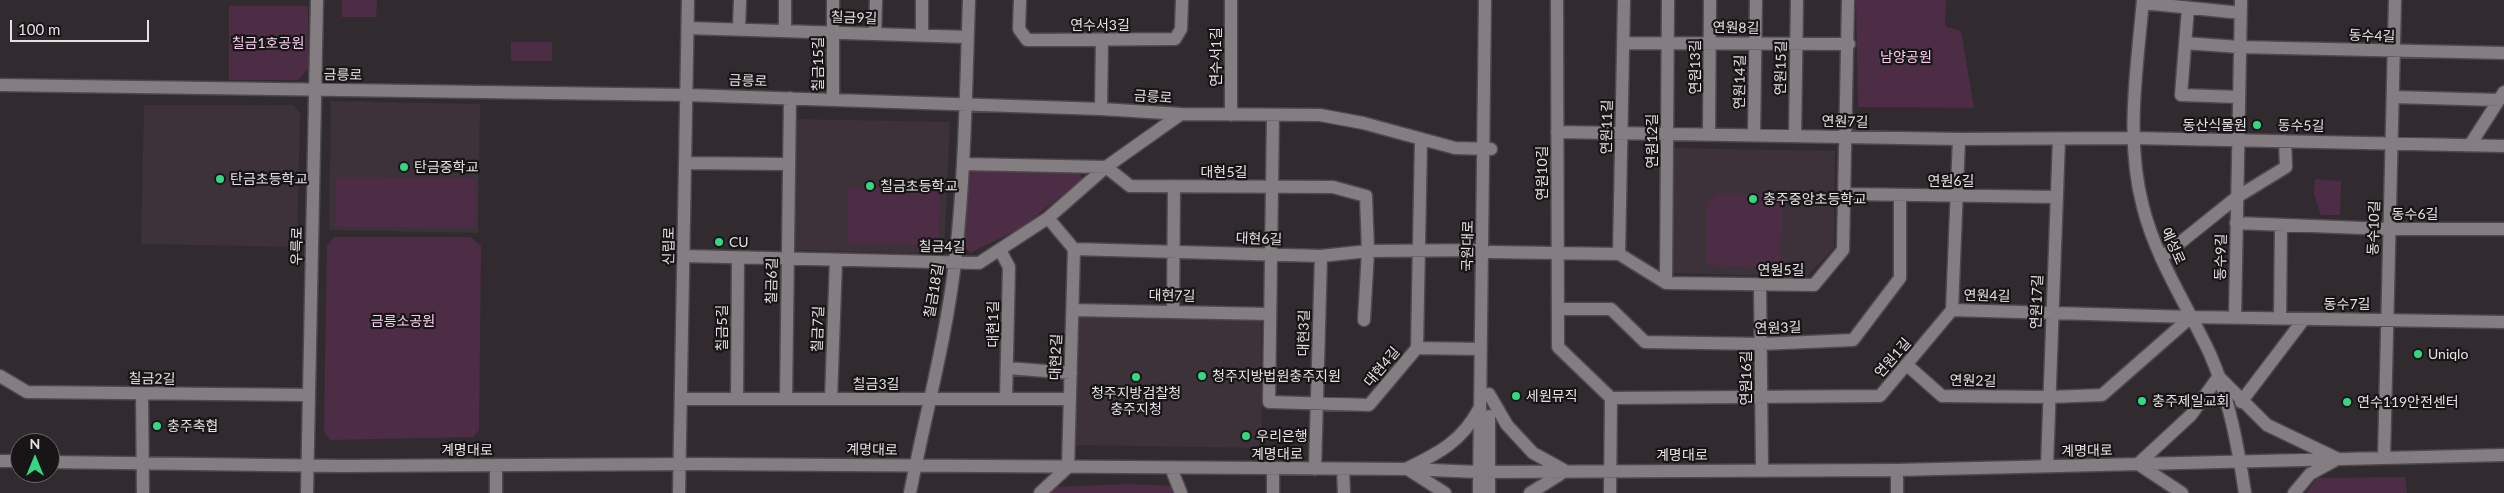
<!DOCTYPE html>
<html>
<head>
<meta charset="utf-8">
<style>
	body { margin:0 }
	#map { position:relative; width:2504px; height:493px; overflow:hidden; background:#312b30; font-family:Lato,sans-serif }
	canvas { display:block }
	.north { position:absolute; left:10px; top:433px; width:50px; height:50px; box-sizing:border-box; background:#181517; border:1px solid #6a6669; border-radius:50%; rotate:0deg; font-size:14px; font-weight:700; line-height:20px; text-align:center; color:#e4e0e3 }
	.north::after { content:''; display:block; margin:auto; width:18px; height:22px; background:#33d881; clip-path:polygon(50% 0,100% 100%,50% 72%,0 100%) }
	.scale { position:absolute; left:10px; top:20px; width:139px; height:22px; box-sizing:border-box; border:2px solid #e4e0e3; border-top:0; padding-left:6px; font-size:15px; line-height:18px; white-space:nowrap; color:#e4e0e3; -webkit-text-stroke:4px #181517; paint-order:stroke }
</style>
</head>
<body>
<div id="map">
<canvas width="2504" height="493"></canvas>
<div class="north">N</div>
<div class="scale">100 m</div>
</div>
<script>
const context = document.querySelector('canvas').getContext('2d');
context.lineJoin = 'round';
function paint(path, color) {
  context.fillStyle = color;
  context.fill(path, 'evenodd');
}
function trace(path, color, width, dash) {
  context.strokeStyle = color;
  context.lineWidth = width;
  context.lineCap = dash ? 'butt' : 'round';
  context.setLineDash(dash || []);
  context.stroke(path);
}
function drawText(font, color, halo, rows, align = 'center') {
  context.font = font + ' Lato,"Noto Sans KR",sans-serif';
  context.lineWidth = 4.5;
  context.setLineDash([]);
  context.textBaseline = 'middle';
  context.strokeStyle = halo;
  context.fillStyle = color;
  for (const [text, x, y, turn = 0] of rows) {
    context.save();
    context.translate(x, y);
    context.rotate((+turn || 0) * Math.PI / 180);
    context.textAlign = isNaN(turn) ? turn : align;
    if (halo) context.strokeText(text, 0, 0);
    context.fillText(text, 0, 0);
    context.restore();
  }
}
paint(new Path2D(`
	M331 101 480 104 478 233 329 230Z
	M144 105H293L300 113 297 247 141 244Z
	M795 119 950 122 944 254 789 250Z
	M1672 148 1835 151 1834 248 1806 277 1670 273Z
	M1075 313 1261 316 1262 448 1072 445Z`), '#3d313a');
paint(new Path2D(`
	M342 0H377L376 17H342Z
	M1856 0H1946L1945 26 1961 31 1974 108 1858 107Z
	M229 6H308V69L298 80H229Z
	M511 42H552V61H511Z
	M976 169 1079 171 1082 179 1021 228 970 253 964 245 968 174Z
	M336 177 476 178 475 228 335 227Z
	M2315 179 2341 181 2340 215H2321L2314 194Z
	M848 187 940 188 939 245 847 244Z
	M1717 194 1782 196 1780 268 1707 265V203Z
	M334 237H470L481 246 479 430 473 437 330 440 324 432 327 246Z
	M2405 477 2407 493H2306L2317 478Z
	M1129 484 1173 486 1176 493H1051L1056 487Z`), '#4c2d45');
const minor = new Path2D(`
	M1020 0 1019 29 1027 40 1175 39 1181 29 1182 0
	M1557 0 1558 347 1611 398 1610 493
	M2143 0C2137 68 2125 140 2143 207 2156 259 2187 305 2210 354 2229 397 2238 447 2245 493
	M2143 3 2241 13
	M2188 8 2181 95 2239 97
	M688 28 967 37
	M739 29 740 0
	M785 31V0
	M875 34 876 0
	M922 35V0
	M1624 43 1849 44
	M2185 43 2239 47 2504 53
	M0 85 687 95 1101 109 1181 114 1320 115 1363 123 1455 148 1491 149
	M2393 97 2499 100
	M833 99V0
	M1101 109 1102 40
	M1231 115V0
	M1273 115 1269 402 1369 405 1417 348 1421 140
	M1557 132 1959 139 2133 138 2504 146
	M1709 134 1710 0
	M1754 135 1756 0
	M1795 136 1797 0
	M2470 145 2504 92
	M685 163 789 164
	M964 164 1106 167 1130 186 1333 187 1366 196 1368 251 1364 320
	M1845 194 2057 197
	M1048 218 1074 249 1321 256 1368 251 1483 250
	M2236 223 2388 229H2504
	M1000 250 1009 267 1006 399
	M1490 252 1619 254 1666 283 1814 285 1843 250 1848 0
	M1619 254 1624 0
	M684 256 979 263 1048 218 1106 167 1181 114
	M2161 258 2237 197 2286 167 2285 141
	M1666 283 1668 0
	M1760 286 1762 470
	M1558 309H1611L1645 342 1761 344 1853 340 1900 278V196
	M1073 310 1270 314
	M1952 310 2191 317 2504 322
	M1173 311 1174 186
	M2280 317 2281 225
	M2235 318 2241 0
	M1417 348 1481 349
	M1907 365 1942 396 2050 397 2102 395 2191 317
	M1008 368 1071 373
	M0 376 27 392 309 395
	M2220 378 2267 425 2336 458
	M142 394 143 493
	M1489 394 1507 425 1533 453 1564 470
	M1611 398 1880 396 1952 310 1959 139
	M681 399H1070
	M737 399 738 258
	M786 399 790 98
	M831 399 836 260
	M2241 402 2304 319
	M1489 416V493
	M2384 458 2395 0
	M0 461H20
	M50 462 341 466 701 464 1407 469 1479 472 1897 470 2504 455
	M2138 464 2191 415 2219 376
	M2138 464 2182 493
	M2047 466 2059 139
	M1171 468 1181 493
	M1408 468C1439 453 1462 441 1479 409
	M1315 469 1321 256
	M1343 469 1344 493
	M1273 470V493
	M1409 470 1445 493
	M307 493 317 0
	M496 493V465
	M679 493 688 0
	M910 493C925 416 946 340 955 262 965 175 966 87 969 0
	M1040 493 1068 467 1074 249
	M1479 493 1485 0
	M1530 493 1564 472
	M1897 493V470
	M2294 493 2310 474 2334 461`);
trace(minor, '#4e494d', 15);
trace(minor, '#847d82', 12);
for (const [x, y, r, color] of [
	[2257,125,5,"#33d881"],
	[404,167,5,"#33d881"],
	[220,179,5,"#33d881"],
	[870,186,5,"#33d881"],
	[1753,199,5,"#33d881"],
	[719,242,5,"#33d881"],
	[2418,354,5,"#33d881"],
	[1202,376,5,"#33d881"],
	[1136,377,5,"#33d881"],
	[1516,396,5,"#33d881"],
	[2142,401,5,"#33d881"],
	[2347,402,5,"#33d881"],
	[157,426,5,"#33d881"],
	[1246,436,5,"#33d881"]
]) {
  const dot = new Path2D();
  dot.arc(x, y, r, 0, 2 * Math.PI);
  context.fillStyle = color;
  context.fill(dot);
  trace(dot, '#181517', 2);
}
drawText('14px', '#e4e0e3', '#181517', [
	["칠금9길",854,18,2],
	["연수서3길",1100,25],
	["연원8길",1736,28,1],
	["동수4길",2372,36,2],
	["연수서1길",1216,57,-90],
	["칠금15길",818,64,-90],
	["연원13길",1695,67,-90],
	["연원15길",1781,68,-89],
	["금릉로",343,75,1],
	["금릉로",748,81,2],
	["연원14길",1740,82,-89],
	["금릉로",1153,97,4],
	["연원7길",1845,122,1],
	["동수5길",2301,126,1],
	["연원11길",1607,127,-89],
	["연원12길",1652,141,-90],
	["대현5길",1224,172],
	["연원10길",1542,173,-90],
	["연원6길",1951,181],
	["동수6길",2415,214],
	["동수10길",2374,228,-88],
	["대현6길",1259,239,2],
	["우륵로",297,246,-89],
	["신립로",669,246,-89],
	["국원대로",1468,246,-89],
	["예성로",2173,246,66],
	["칠금4길",942,247,1],
	["동수9길",2221,257,-89],
	["연원5길",1781,270],
	["칠금6길",772,281,-89],
	["칠금18길",934,291,-80],
	["대현7길",1172,296,1],
	["연원4길",1987,296,1],
	["연원17길",2037,302,-88],
	["동수7길",2347,304],
	["대현1길",993,324,-90],
	["칠금5길",722,328,-90],
	["연원3길",1778,328,-2],
	["칠금7길",818,329,-88],
	["대현3길",1304,333,-89],
	["대현2길",1056,357,-88],
	["연원1길",1893,358,-49],
	["대현4길",1382,367,-50],
	["연원16길",1746,378,-90],
	["칠금2길",152,379,1],
	["연원2길",1973,381,1],
	["칠금3길",876,384],
	["계명대로",467,450],
	["계명대로",872,450,1],
	["계명대로",2087,451,-1],
	["계명대로",1277,454],
	["계명대로",1682,455]
]);
drawText('14px', '#f7cded', '#181517', [
	["칠금1호공원",268,43],
	["남양공원",1906,57],
	["금릉소공원",403,321]
]);
drawText('14px', '#e4e0e3', '#181517', [
	["동산식물원",2247,125,"right"],
	["탄금중학교",414,167],
	["탄금초등학교",230,179],
	["칠금초등학교",880,186],
	["충주중앙초등학교",1763,199],
	["CU",729,242],
	["Uniqlo",2428,354],
	["청주지방법원충주지원",1212,376],
	["청주지방검찰청",1136,393,"center"],
	["충주지청",1136,409,"center"],
	["세원뮤직",1526,396],
	["충주제일교회",2152,401],
	["연수119안전센터",2357,402],
	["충주축협",167,426],
	["우리은행",1256,436]
], 'left');
</script>
</body>
</html>
